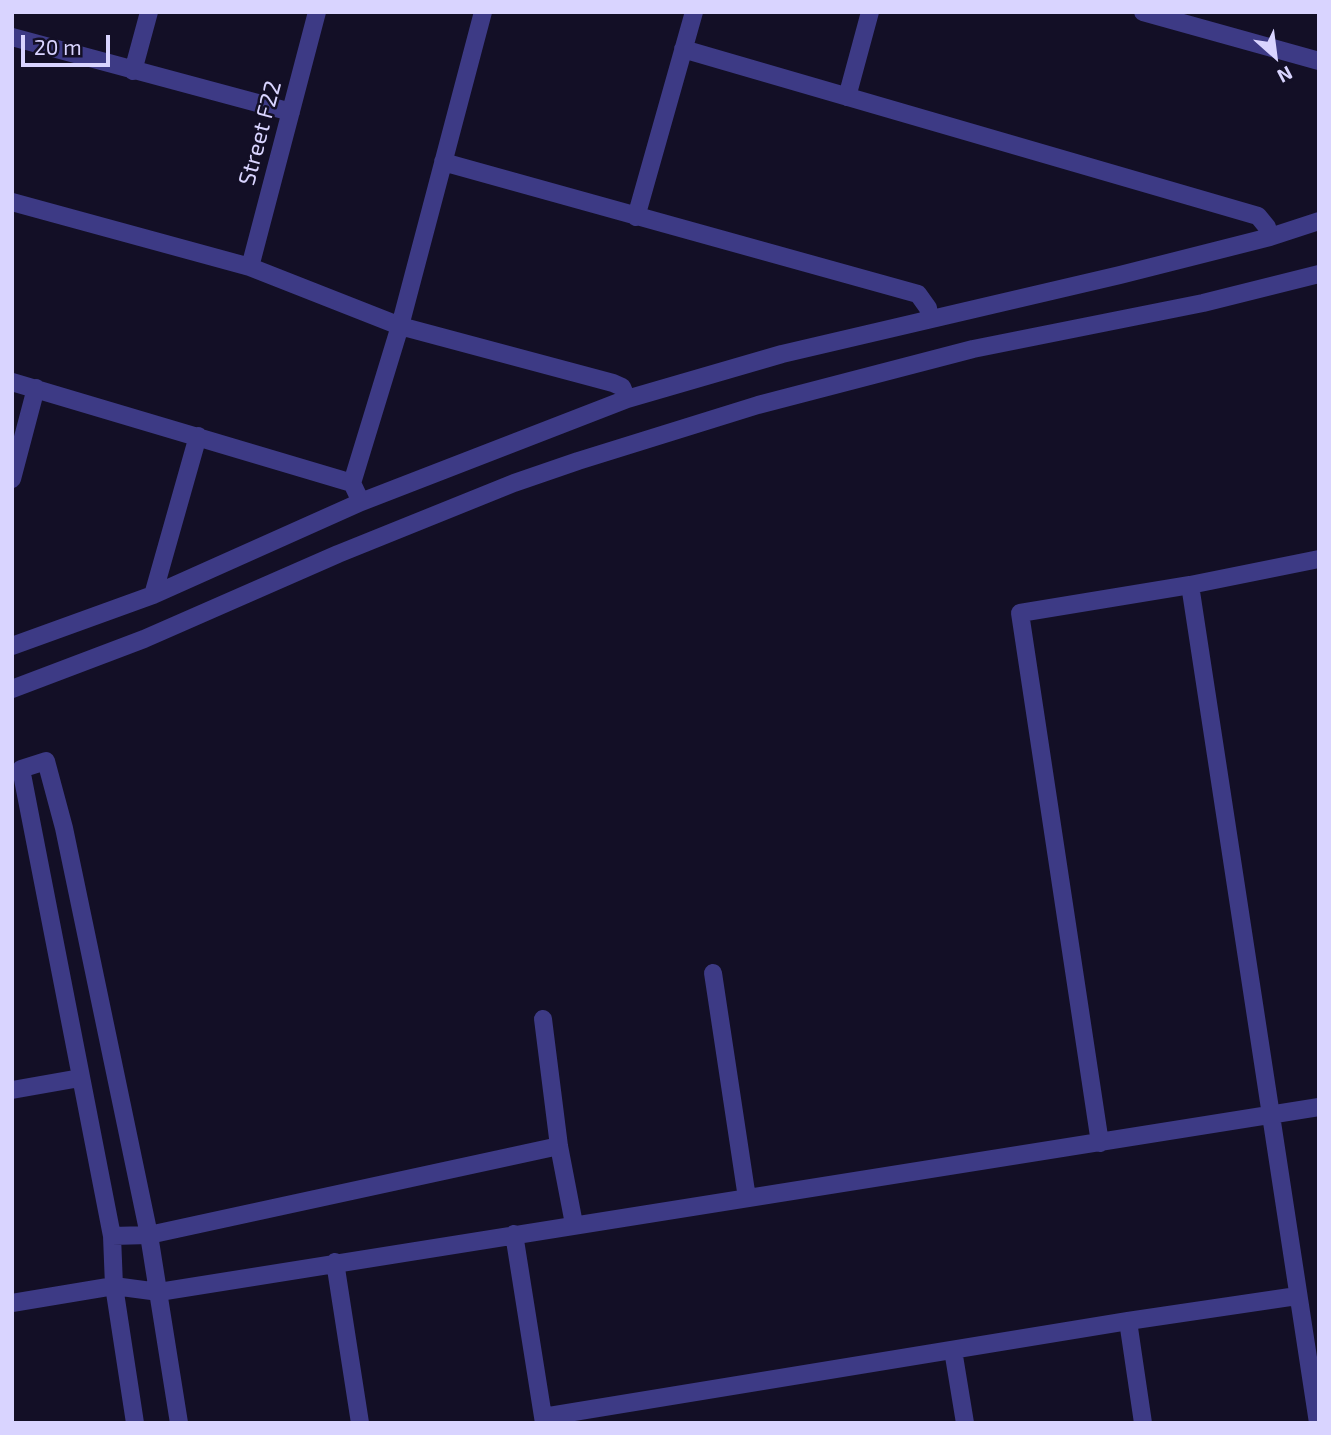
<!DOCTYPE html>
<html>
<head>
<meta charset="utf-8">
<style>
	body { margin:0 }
	#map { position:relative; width:1331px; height:1435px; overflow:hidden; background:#130f26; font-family:"Exo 2",sans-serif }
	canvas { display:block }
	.frame { position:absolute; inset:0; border:14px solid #d9d4ff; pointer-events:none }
	.north { position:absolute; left:1240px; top:21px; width:70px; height:70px; -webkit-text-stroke:5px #130f26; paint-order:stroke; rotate:152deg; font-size:19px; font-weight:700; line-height:28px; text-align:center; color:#d9d4ff }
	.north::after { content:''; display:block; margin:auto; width:24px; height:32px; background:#d9d4ff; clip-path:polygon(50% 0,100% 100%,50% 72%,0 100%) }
	.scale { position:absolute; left:21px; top:35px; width:89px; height:32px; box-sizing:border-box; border:4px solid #d9d4ff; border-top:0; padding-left:9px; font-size:21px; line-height:24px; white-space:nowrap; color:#d9d4ff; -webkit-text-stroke:5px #130f26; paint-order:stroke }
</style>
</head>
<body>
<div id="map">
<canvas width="1331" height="1435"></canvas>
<div class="frame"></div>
<div class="north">N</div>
<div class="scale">20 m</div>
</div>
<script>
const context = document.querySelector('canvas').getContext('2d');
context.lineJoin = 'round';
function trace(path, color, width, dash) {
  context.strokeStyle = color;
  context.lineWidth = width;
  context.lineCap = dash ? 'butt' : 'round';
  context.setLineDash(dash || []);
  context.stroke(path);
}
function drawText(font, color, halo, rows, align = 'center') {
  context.font = font + ' "Exo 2",sans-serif';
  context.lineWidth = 5;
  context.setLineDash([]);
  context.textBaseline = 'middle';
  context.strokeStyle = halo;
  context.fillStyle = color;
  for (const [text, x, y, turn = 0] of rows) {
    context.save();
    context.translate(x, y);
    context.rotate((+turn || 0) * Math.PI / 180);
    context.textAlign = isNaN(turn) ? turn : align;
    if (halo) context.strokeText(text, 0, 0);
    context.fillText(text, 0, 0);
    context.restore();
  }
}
trace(new Path2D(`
	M1143 12 1319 61
	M12 37 291 112
	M683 49 1258 216 1267 227 1270 237
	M133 71 149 12
	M847 97 870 12
	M443 162 918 294 928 308 930 319
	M12 202 250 267 400 326 613 383 622 387 627 399
	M636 217 694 12
	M250 267 317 12
	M12 382 352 483
	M12 479 36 388
	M361 502 352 483 400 326 483 12
	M1190 585 1318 1423
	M153 595 198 436
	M12 646 153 595 361 502 627 399 782 354 1120 275 1270 237 1319 221
	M12 689 144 639 338 554 514 483 578 461 758 405 973 349 1203 303 1319 274
	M713 973 747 1198
	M543 1019 559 1146 574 1224
	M12 1090 80 1078
	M1100 1143 1020 613 1190 585 1319 559
	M514 1234 544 1423
	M112 1236 149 1235 559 1146
	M335 1262 360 1423
	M12 1303 114 1286 159 1292 1319 1107
	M1128 1321 1143 1423
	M953 1350 965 1423
	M543 1417 1128 1321 1297 1296
	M135 1423 114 1286 112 1236 21 769 46 761 64 828 149 1235 179 1423`), '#3d3a85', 18);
drawText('23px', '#d9d4ff', '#130f26', [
	["Street F22",260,133,-75]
]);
</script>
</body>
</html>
